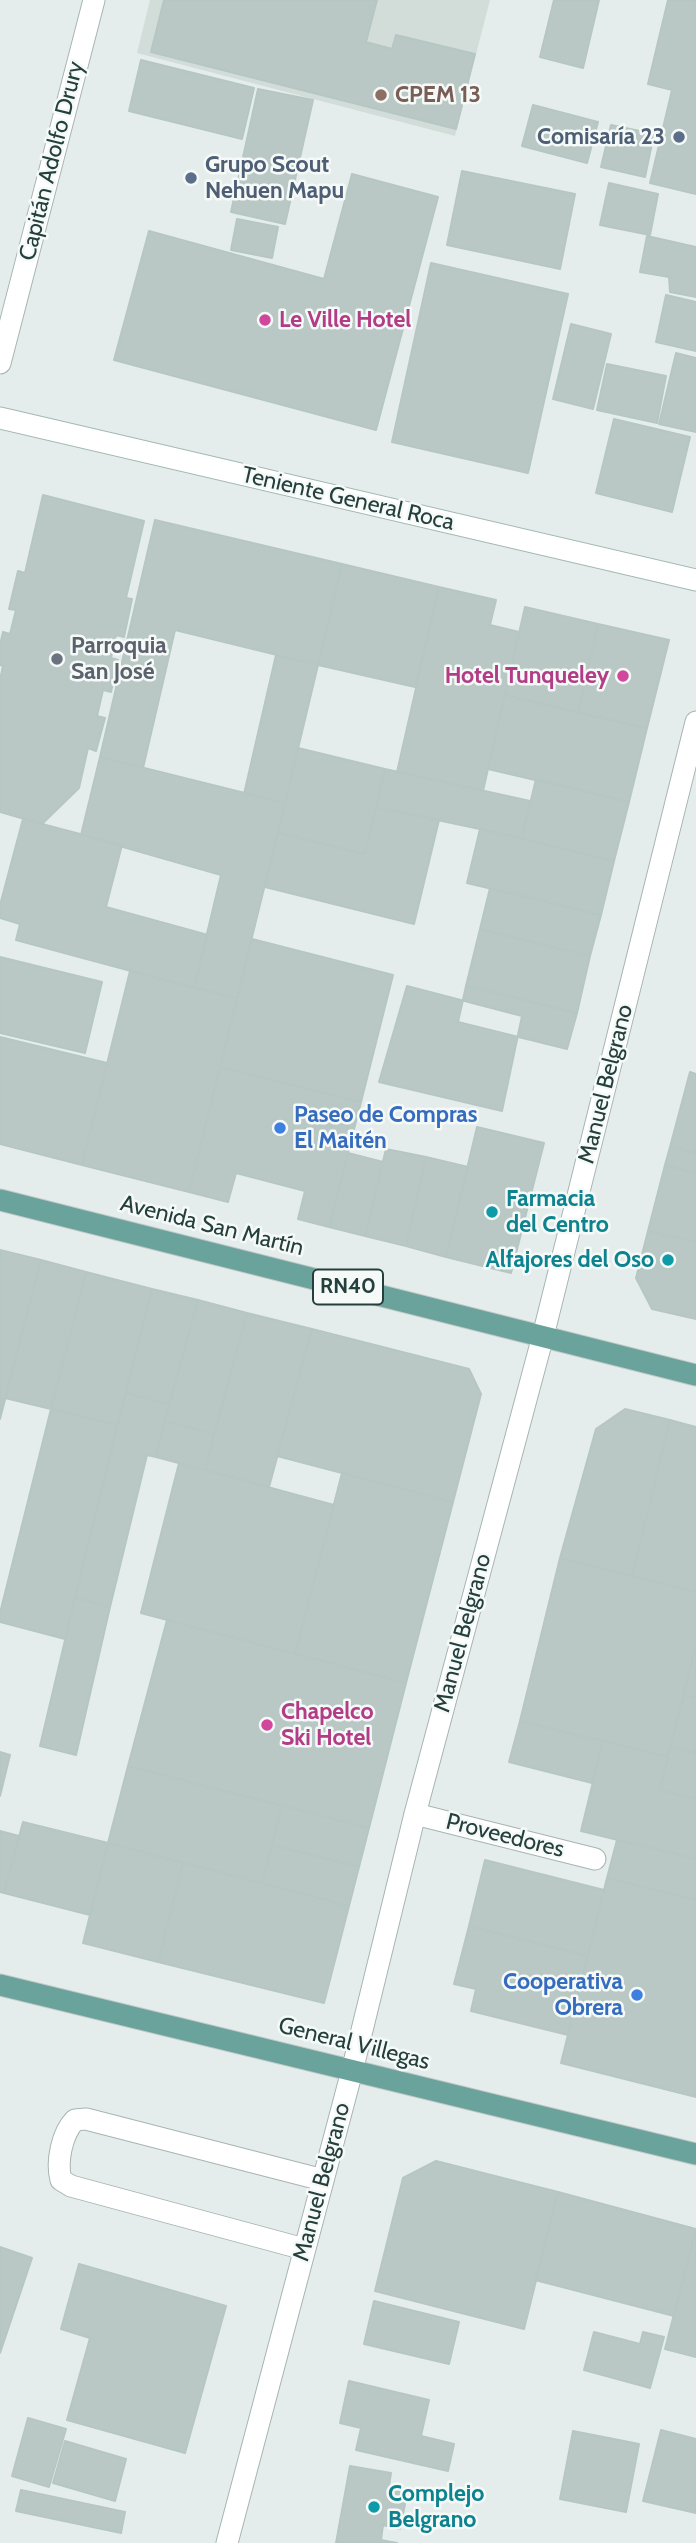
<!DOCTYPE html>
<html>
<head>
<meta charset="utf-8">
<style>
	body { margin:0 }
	canvas { display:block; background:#e4edeb }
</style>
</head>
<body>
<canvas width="696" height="2543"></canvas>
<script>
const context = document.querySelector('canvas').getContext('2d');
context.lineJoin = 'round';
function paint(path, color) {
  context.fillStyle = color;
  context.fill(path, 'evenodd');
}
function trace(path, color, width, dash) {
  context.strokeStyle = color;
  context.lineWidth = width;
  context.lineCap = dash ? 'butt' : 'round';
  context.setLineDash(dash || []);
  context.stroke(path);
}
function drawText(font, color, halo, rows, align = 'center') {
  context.font = font + ' Cabin,sans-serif';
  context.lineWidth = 5;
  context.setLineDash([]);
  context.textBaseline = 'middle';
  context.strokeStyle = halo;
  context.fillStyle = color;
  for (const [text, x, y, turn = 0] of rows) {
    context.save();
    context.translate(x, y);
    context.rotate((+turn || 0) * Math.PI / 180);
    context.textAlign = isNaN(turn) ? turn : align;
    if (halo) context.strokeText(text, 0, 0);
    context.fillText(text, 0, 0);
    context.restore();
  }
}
paint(new Path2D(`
	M150 0H490L455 136 137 53Z`), '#d2ddda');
const building = new Path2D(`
	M164 0H377L366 42 392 49 396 35 475 54 456 129 151 52Z
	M554 0H599L583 68 540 57Z
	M668 0H696V194L650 183 672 90 648 84Z
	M141 60 254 88 242 139 129 111Z
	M258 89 313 100 285 224 231 212Z
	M533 105 598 122 587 163 522 146Z
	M611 125 654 134 645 177 601 167Z
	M462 171 575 194 560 269 447 245Z
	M352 174 438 197 376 430 114 360 149 231 324 279Z
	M609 183 658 194 650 235 600 225Z
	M237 219 278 227 272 258 231 250Z
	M647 236 696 247V297L670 292 669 277 640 272Z
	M431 263 568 294 528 473 392 442Z
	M666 295 696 302V351L656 342Z
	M571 324 611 334 593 409 553 399Z
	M676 353 696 358V432L659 424Z
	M607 364 666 376 657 423 597 410Z
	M614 419 690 437 672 512 596 493Z
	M43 495 144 521 126 598 132 599 124 637 116 635 111 658 118 660 111 692 103 690 97 716 105 718 96 751 88 748 79 788 42 824 0 812V680L3 666 0 665V645L3 632 10 634 16 610 9 609 18 571 25 573Z
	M155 520 342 564 318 665 175 630 143 768 100 757Z
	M342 564 439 587 415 687 318 665Z
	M439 587 496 600 490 625 519 632 483 791 397 772Z
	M525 607 598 624 578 713 505 695Z
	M598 624 669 640 647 728 578 713Z
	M276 655 318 665 285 803 244 794Z
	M505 695 647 728 629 802 488 769Z
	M298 748 385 769 365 854 278 833Z
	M100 757 285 803 237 998 194 988 221 875 81 835Z
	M385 769 530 801 522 838 376 807Z
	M536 779 629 802 614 861 522 838Z
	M376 807 439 820 414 924 265 887 278 833 365 854Z
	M23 819 122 845 106 907 208 935 194 988 16 940 20 924 0 918V905Z
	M480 829 614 861 601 915 467 883Z
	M490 888 601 915 590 956 480 929Z
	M480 929 590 956 577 1013 466 986Z
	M252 939 393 975 361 1102 220 1067Z
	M0 957 102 982 85 1053 0 1033Z
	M130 971 237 998 189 1192 82 1165Z
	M407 986 522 1016 502 1111 379 1082Z
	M466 986 577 1013 567 1049 458 1022Z
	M0 1037 107 1063 82 1165 0 1144Z
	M220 1067 361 1102 329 1227 298 1219 305 1191 236 1173 228 1202 189 1192Z
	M690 1072 696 1074V1153L670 1147Z
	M477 1127 544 1143 511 1273 446 1257Z
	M670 1147 696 1153V1173L665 1165Z
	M386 1149 426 1157 406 1246 365 1236Z
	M348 1153 383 1162 365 1236 329 1227Z
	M426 1157 468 1167 446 1257 406 1246Z
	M665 1165 696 1173V1242L648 1231Z
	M648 1231 696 1242V1319L652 1309 636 1278Z
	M0 1250 41 1260 0 1419Z
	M41 1260 86 1272 51 1409 5 1398Z
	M86 1272 152 1289 117 1425 51 1409Z
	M152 1289 198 1300 169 1404 126 1393Z
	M198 1300 247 1313 214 1434 165 1421Z
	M247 1313 312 1329 269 1487 205 1470Z
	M312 1329 469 1369 481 1394 453 1502 277 1456Z
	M126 1393 169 1404 156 1457 147 1455 110 1607 75 1598Z
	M51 1409 117 1425 65 1639 0 1622V1613Z
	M625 1409 670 1420 632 1576 560 1558 596 1429Z
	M670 1420 696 1427V1592L632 1576Z
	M165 1421 214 1434 205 1470 156 1457Z
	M179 1463 334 1505 295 1654 141 1613Z
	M342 1473 453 1502 406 1683 295 1654Z
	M560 1558 696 1592V1644L668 1757 520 1721Z
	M75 1598 110 1607 76 1755 40 1746Z
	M167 1620 406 1683 369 1828 128 1766Z
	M696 1644V1698L684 1695Z
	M684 1695 696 1698V1753L670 1747Z
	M520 1721 603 1741 592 1783 509 1762Z
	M603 1741 668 1757 660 1790 696 1799V1859L581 1831Z
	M670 1747 696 1753V1799L660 1790Z
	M0 1752 10 1755 0 1796Z
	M128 1766 282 1806 262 1883 108 1843Z
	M282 1806 369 1828 359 1867 272 1845Z
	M23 1822 108 1843 90 1915 4 1893Z
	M0 1831 19 1836 4 1893 0 1892Z
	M617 1840 696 1859V1900L607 1878Z
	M108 1843 183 1863 158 1962 83 1943Z
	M272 1845 359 1867 349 1906 262 1883Z
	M485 1860 604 1890 588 1956 469 1926Z
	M183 1863 349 1906 324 2003 158 1962Z
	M607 1878 696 1900V2097L561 2063Z
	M469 1926 588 1956 568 2035 471 2011 476 1989 454 1984Z
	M436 2161 558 2192 524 2329 375 2291 403 2178Z
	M558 2192 696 2229 674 2316 535 2280Z
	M696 2229V2357L665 2349Z
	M0 2247 32 2258 0 2353Z
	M79 2264 226 2306 185 2453 67 2420 90 2338 61 2329Z
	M374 2301 459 2322 449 2364 364 2344Z
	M594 2332 640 2344 643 2332 664 2337 650 2388 584 2370Z
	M349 2381 429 2400 421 2436 454 2444 448 2471 356 2450 361 2428 340 2423Z
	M28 2418 66 2429 49 2487 12 2476Z
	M661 2430 696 2439V2513L643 2501Z
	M573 2431 639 2444 626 2512 560 2499Z
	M65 2441 126 2459 115 2501 53 2483Z
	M350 2466 391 2473 389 2486 408 2489 400 2529 383 2525 381 2540 397 2543H336Z
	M21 2490 125 2512 121 2533 16 2511Z`);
paint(building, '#b9c8c4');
trace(building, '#b6c7c3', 2);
const service = new Path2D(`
	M415 1814 595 1859
	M304 2249 71 2186 61 2180C56 2162 62 2133 75 2120L86 2119 323 2180`);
const minor = new Path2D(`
	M0 363 94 0
	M227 2543 352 2071 415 1814 543 1336 696 722`);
const secondary = new Path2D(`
	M0 418 696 580`);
const primary = new Path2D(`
	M0 1200 696 1375
	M0 1985 696 2154`);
trace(service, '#a7b5b3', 23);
trace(minor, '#a7b5b3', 23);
trace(secondary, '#a2b9b4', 23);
trace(primary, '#c2c9c8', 23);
trace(service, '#fff', 21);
trace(minor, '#fff', 21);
trace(secondary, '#fff', 21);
trace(primary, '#6aa29c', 21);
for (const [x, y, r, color] of [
	[381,95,7,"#8d6e63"],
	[679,137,7,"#5c6f8a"],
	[191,178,7,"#5c6f8a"],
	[265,320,7,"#d1479c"],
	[57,659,7,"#6b7280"],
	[623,676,7,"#d1479c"],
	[280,1128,7,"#3f7fe0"],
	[492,1212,7,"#0f9aa8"],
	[668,1260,7,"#0f9aa8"],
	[267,1725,7,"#d1479c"],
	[637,1995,7,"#3f7fe0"],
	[374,2507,7,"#0f9aa8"]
]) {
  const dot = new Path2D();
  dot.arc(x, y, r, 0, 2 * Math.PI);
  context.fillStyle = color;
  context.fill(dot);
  trace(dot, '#f5faf8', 2.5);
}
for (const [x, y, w] of [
	[348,1287,70]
]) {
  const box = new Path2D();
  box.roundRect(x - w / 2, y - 17.5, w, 35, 5);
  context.fillStyle = '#f5faf8';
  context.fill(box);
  trace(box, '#243f3c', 2);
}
drawText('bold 21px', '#243f3c', null, [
	["RN40",348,1287]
]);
drawText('bold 23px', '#785e54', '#f5faf8', [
	["CPEM 13",395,95]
], 'left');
drawText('bold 23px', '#4e5e75', '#f5faf8', [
	["Comisaría 23",665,137],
	["Grupo Scout",205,165,"left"],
	["Nehuen Mapu",205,191,"left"]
], 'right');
drawText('23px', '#243f3c', '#f5faf8', [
	["Capitán Adolfo Drury",52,161,-76],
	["Teniente General Roca",348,499,13],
	["Manuel Belgrano",606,1084,-76],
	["Avenida San Martín",212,1226,14],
	["Manuel Belgrano",463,1633,-75],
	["Proveedores",505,1836,14],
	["General Villegas",354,2044,14],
	["Manuel Belgrano",322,2182,-75]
]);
drawText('bold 23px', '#b23c85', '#f5faf8', [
	["Le Ville Hotel",279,320],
	["Hotel Tunqueley",609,676,"right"],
	["Chapelco",281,1712],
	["Ski Hotel",281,1738]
], 'left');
drawText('bold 23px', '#5b616d', '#f5faf8', [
	["Parroquia",71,646],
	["San José",71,672]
], 'left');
drawText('bold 23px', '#366cbe', '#f5faf8', [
	["Paseo de Compras",294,1115],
	["El Maitén",294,1141],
	["Cooperativa",623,1982,"right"],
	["Obrera",623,2008,"right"]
], 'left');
drawText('bold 23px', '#0d838f', '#f5faf8', [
	["Farmacia",506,1199],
	["del Centro",506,1225],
	["Alfajores del Oso",654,1260,"right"],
	["Complejo",388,2494],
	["Belgrano",388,2520]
], 'left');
</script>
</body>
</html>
